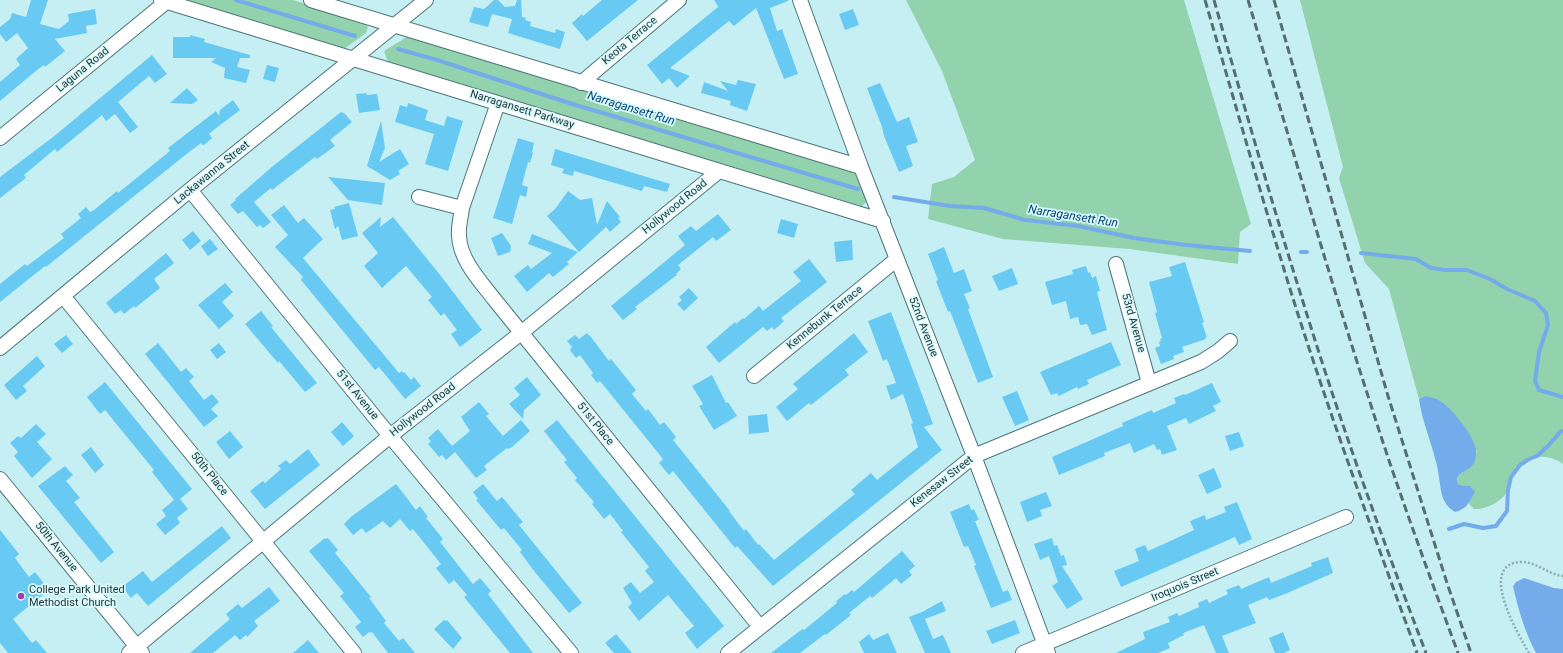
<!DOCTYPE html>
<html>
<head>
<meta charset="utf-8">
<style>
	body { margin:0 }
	canvas { display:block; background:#c6eff4 }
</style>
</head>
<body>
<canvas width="1563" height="653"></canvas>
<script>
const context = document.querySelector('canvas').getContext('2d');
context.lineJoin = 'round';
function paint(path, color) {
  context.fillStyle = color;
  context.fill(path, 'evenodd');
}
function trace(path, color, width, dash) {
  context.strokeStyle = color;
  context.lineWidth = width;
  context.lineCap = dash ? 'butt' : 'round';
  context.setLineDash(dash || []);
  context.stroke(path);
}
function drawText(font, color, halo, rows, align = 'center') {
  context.font = font + ' Roboto,sans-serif';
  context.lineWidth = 3.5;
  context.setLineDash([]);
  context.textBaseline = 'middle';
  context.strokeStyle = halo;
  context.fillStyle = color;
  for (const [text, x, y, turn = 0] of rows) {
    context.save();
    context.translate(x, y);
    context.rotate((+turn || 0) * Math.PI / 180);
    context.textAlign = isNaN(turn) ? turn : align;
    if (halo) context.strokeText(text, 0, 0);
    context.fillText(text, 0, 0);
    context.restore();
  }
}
paint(new Path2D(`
	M184 0H293L361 21 368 27 366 33 344 49Z
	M906 0H1184L1251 224 1240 232 1238 264 1129 249 1003 239 928 219 932 184 954 177 975 160 942 71Z
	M1300 0H1563V464C1545 451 1520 456 1511 477 1509 481 1509 486 1508 490 1503 501 1486 510 1474 509L1469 504 1474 490 1470 486 1459 485C1453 474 1466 472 1472 466 1475 463 1475 456 1477 451L1425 396 1419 399 1389 289 1365 263 1339 178 1343 167Z
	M410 35 853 170 869 200 862 206 388 62 384 51Z`), '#92d2ac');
paint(new Path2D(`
	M1425 396C1430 397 1435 398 1440 401 1451 407 1475 437 1476 450 1477 454 1475 462 1473 465 1468 472 1452 473 1459 485L1470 486 1475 491C1470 502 1467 509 1455 512 1449 508 1446 505 1443 498 1440 491 1439 471 1436 462 1431 441 1422 421 1419 399Z
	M1524 578 1554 588 1563 589V653H1536C1525 632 1518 609 1513 586L1516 582Z`), '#74aceb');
trace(new Path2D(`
	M236 0 355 36
	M398 49 437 60 569 103 858 189
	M894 197 950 206 984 208 1025 220 1078 226 1134 238 1186 245 1250 251
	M1301 252H1307
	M1361 253 1416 259 1431 268 1445 270H1467L1490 279 1507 289 1535 301 1546 313 1548 325 1539 352 1535 381 1539 390 1563 397
	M1449 529 1464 524 1483 528 1496 526 1507 511 1508 490 1511 477 1520 465 1529 459 1537 456 1549 445 1560 432 1563 431`), '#74aceb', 4);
paint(new Path2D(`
	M31 0H48L40 24 59 29 69 21 68 14 95 9 97 24 86 26 87 33 55 39 65 51 45 67 44 65 37 70 0 101V82L20 65 16 59 28 48 17 33 6 42 0 34V27L10 19 12 13 26 17Z
	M494 0H498L505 7 515 6 517 0H521L522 17 526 18 525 20 531 22 530 26 555 33 556 29 565 32 560 49 508 33 512 19 492 14 488 27 469 22 474 7 484 9Z
	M602 0H638L587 41 572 23 582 14 583 16Z
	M714 0H788V1L770 8 777 31 782 29 798 74 784 79 756 8 734 26 729 21 670 68 690 76 677 88 669 78 662 84 647 65 718 7V6Z
	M853 9 859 25 845 30 839 14Z
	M190 35 205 39 204 42 250 55V58H240L237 67 250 70 246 83 224 78 225 68 211 62 216 58H173V37H190Z
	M152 55 167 74 155 83 149 76 118 102 138 127 130 133 115 114 106 121 102 115 57 152 55 149 24 175 26 178 0 198V177L53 137Z
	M267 65 279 68 275 82 263 79Z
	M738 80 756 84 747 111 730 105 731 101 701 93 704 82 728 91 720 81 736 85Z
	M880 83 897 122 909 117 918 142 906 146 913 166 899 172 884 136 882 127 867 88Z
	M187 88 198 100 192 104 170 103Z
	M366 93 367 95 377 94 380 110 359 113 356 94Z
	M233 100 240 110 215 129 209 134 212 138 204 145H203L201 143 184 156 46 267 45 266 0 302V284L25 264 27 266 64 238 61 234 81 218 78 214 86 207 90 212 94 210 117 191 118 193 170 151 168 148 216 111 219 116 220 110Z
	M408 103 428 110 425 120 444 126 447 116 463 121 448 171 425 164 434 134 395 122 400 105 407 107Z
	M341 112 345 114 352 122 330 140 335 146 317 159 315 157 272 190 271 188 254 202 271 222 263 228 260 225 257 227 243 211 238 214 230 205 236 200 235 199 273 166Z
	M381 121 385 148 379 162 400 149 409 164 398 171 400 174 390 180 367 166Z
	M518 138 534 143 532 152 533 153 530 163 528 162 522 185 528 187 526 197 520 195 512 224 493 218Z
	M555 149 670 184 667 192 644 186 642 191 574 171 573 176 562 173 564 169 551 165Z
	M328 177 385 183 382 205 348 200Z
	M568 191 580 200 592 198 597 225 607 201 620 217 618 218 621 222 610 232 606 227 579 252 547 216 555 209Z
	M349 203 358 236 342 240 338 226 335 229 330 210 335 209 334 207Z
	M284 205 298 223 304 218 323 239 303 258 399 373 402 371 403 373 404 372 411 380 414 377 421 386 405 399 379 367 375 370 301 280 303 277 275 247 288 235 271 215Z
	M718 214 731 230 716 241 713 237 678 265 681 269 676 274 677 275 635 307 637 309 623 320 611 306 685 245 678 236 691 226 696 231Z
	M381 217 380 227 393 217 441 276 482 330 460 347 451 334 457 330 444 313 441 316 428 300 432 297 406 266 382 288 364 266 378 253 362 233Z
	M781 219 798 224 794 238 777 233Z
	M193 231 201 241 190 250 182 240Z
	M502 233 511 246 510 252 498 256 491 238Z
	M532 234 578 252 567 262 569 264 553 277 549 273 527 292 514 276 528 265 531 269 552 253 528 244Z
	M210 239 218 249 208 256 201 246Z
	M852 240 853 260 836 262 834 242Z
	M944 247 954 273 964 269 972 291 964 294 970 308 968 309 993 377 978 383 950 311 948 312 936 281 938 280 928 254Z
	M166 253 174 263 154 279 160 288 135 308 134 306 124 314 121 310 115 314 106 303Z
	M809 259 827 282 781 318 784 321 774 330 772 327 767 331 763 327 719 363 706 347 735 322 736 324 743 318 744 319 759 306 763 311 801 281 793 272Z
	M1185 262 1204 322 1202 323 1207 337H1205L1206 339 1182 347 1184 352 1173 356 1174 359 1161 364 1155 348 1160 346 1159 342 1161 341 1160 339 1162 338 1155 313 1157 312 1149 282 1172 276 1169 267Z
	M1086 266 1088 273 1090 272 1092 278 1096 276 1100 291 1097 292 1107 330 1092 335 1087 324 1080 325 1078 317 1070 319 1066 301 1052 305 1045 282 1073 274 1072 270Z
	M1012 268 1018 284 999 291 992 276Z
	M225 283 233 292 222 302 234 316 219 329 198 305Z
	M689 288 698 298 684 311 677 304 682 300 679 297Z
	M261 311 273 326 271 327 317 383 305 392 279 361 278 363 245 324Z
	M891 312 933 424 924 427 942 450 773 586 737 546 735 548 673 471 669 475 659 463 663 459 600 381 597 383 591 375 593 373 580 355 576 358 570 350 572 347 567 341 575 335 579 339 587 333 591 337 609 361 611 359 636 390 632 394 646 411 648 409 660 425 664 422 676 437 673 440 730 511H729L744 531 746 529 758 545 759 544 774 560 855 494 851 490 871 473 877 480 918 447 911 424 913 423 903 394 891 400 886 386 896 383 887 359 883 361 868 321Z
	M854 333 868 352 845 370 849 375 811 405 809 403 787 421 776 407 798 389 793 384Z
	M66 335 73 344 62 353 54 344Z
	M1111 342 1121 365 1087 380 1089 384 1078 389 1077 387 1059 396 1057 393 1051 395 1040 372Z
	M158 343 181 372 186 368 194 377 189 381 204 400 212 394 219 402 211 409 218 416 204 427 145 354Z
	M219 343 226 352 217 359 210 350Z
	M37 356 45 366 23 386 27 391 16 400 4 385Z
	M712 375 726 403 728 402 737 416 714 430 699 406 703 404 692 386Z
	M527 377 541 395 524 410 523 419 509 404 520 395 514 388Z
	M105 382 192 489 180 499 188 509 177 518 180 523 165 535 156 524 166 516 162 510 174 500 152 472 154 470 105 410 100 414 87 397Z
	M1212 383 1221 402 1213 406 1216 411 1189 424 1186 418 1167 426 1177 450 1162 455 1160 449 1157 450 1154 444 1134 453 1130 443 1104 453 1105 456 1059 475 1052 457 1123 426 1122 423 1152 410 1153 413 1176 403 1174 398 1184 394 1185 395Z
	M1017 391 1029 420 1015 426 1002 397Z
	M479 402 489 414 486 416 503 436 521 420 530 431 512 447 508 449 507 448 484 466 487 470 476 478 455 452 446 460 442 455 439 457 428 444 431 441 428 438 438 429 452 446 470 431 461 417Z
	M767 414 769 432 749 434 748 416Z
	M557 420 724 626 697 649 685 633 694 626 668 595 639 621 628 607 632 603 623 588 631 582 640 593 654 582 645 571 649 567 621 532 623 531 610 514 604 519 592 504 594 502 575 480 577 478 564 462 567 460 544 431Z
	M342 422 354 436 343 446 331 432Z
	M36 424 46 434 37 442 52 459 32 478 14 456 18 452 10 443 18 436 21 438Z
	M230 431 243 447 229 459 216 442Z
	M1239 432 1244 446 1230 451 1225 436Z
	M91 447 104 465 95 473 81 455Z
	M308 449 320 465 265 509 250 491 263 481 265 483 281 469 278 466 286 460 290 464Z
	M65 466 73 475 66 481 80 498 74 502 114 552 101 563 38 486Z
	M1214 468 1222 487 1207 494 1198 475Z
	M396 484 416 510 420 506 428 517 426 518 443 539 440 542 473 584 480 578 491 591 488 594 533 653H510L464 597 467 595 454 580 449 584 436 568 441 564 413 529 410 531 400 519 390 528 383 521 366 533 362 528 353 535 344 524 352 516Z
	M483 484 497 501 502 497 523 522 519 525 582 603 569 613 534 571 520 552 522 550 504 528 501 530 476 500 478 499 473 492Z
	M1046 492 1052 506 1040 510 1042 516 1027 522 1020 502Z
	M1237 502 1252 539 1239 545 1235 537 1121 587 1114 571 1139 561 1135 549 1145 545 1148 551 1166 543 1194 530 1190 521 1205 515 1206 520 1226 512 1224 507Z
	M969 504 971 510 974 509 979 520 975 521 1003 592 1008 590 1012 600 991 608 974 566 976 565 968 546 964 547 950 512Z
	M222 526 231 538 148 606 137 593 131 598 122 587 143 571 152 582Z
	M0 530 19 554 15 558 29 577 35 572 49 590 13 619 32 643 36 640 47 653H8L0 643Z
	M325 538 326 539 328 538 338 550 335 553 371 597 369 598 386 621 384 623 399 641 403 638 415 653H388L372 632 370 633 369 632 363 637 355 627 361 622 340 596 344 593 309 551Z
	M1052 538 1054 546 1057 545 1061 556 1064 555 1067 565 1062 566 1083 599 1067 609 1052 586 1058 582 1049 556 1040 560 1034 544Z
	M902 551 915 566 909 571 912 575 901 584 896 578 872 598 870 596 849 613 851 615 826 635 825 634 800 653H771L797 633 803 629 804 630 837 603 836 601 845 594 846 595 852 590 854 592Z
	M1328 557 1333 573 1285 594 1269 600 1267 597 1248 605 1256 623 1222 636 1229 653H1216L1204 625 1183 633 1184 635 1168 643 1170 648 1158 653H1116L1145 639 1143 632 1170 622 1168 617 1177 613 1179 616 1199 607 1198 603 1207 599 1209 603 1228 594 1226 590 1239 585 1241 589 1269 577 1271 583 1312 566 1311 563Z
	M269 587 280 601 254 621 258 626 247 637 246 635 240 640 235 635 213 653H190L230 619 226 614 238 604 242 608Z
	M942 601 946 611 925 619 933 639 943 635 951 653H925L909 617 922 612Z
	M444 620 446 621 447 620 462 638 453 649 434 629Z
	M1015 620 1020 633 992 644 986 631Z
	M1283 632 1290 650 1284 653H1275L1269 638Z
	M888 633 897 653H864L859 642 869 634 873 640Z
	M616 634 632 653H614L605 643Z
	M308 640 319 653H293Z`), '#68caf3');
const minor = new Path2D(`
	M161 0 883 221
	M311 0 861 167
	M800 0 861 167 974 456 1048 653
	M581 83 679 0
	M498 103 462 208C461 217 458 227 459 236 460 260 480 281 494 299L760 627
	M0 138 166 2
	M190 190 390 436 571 653
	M419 197 462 208
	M1116 264 1149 383
	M63 296 354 653
	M0 348 190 190 426 0
	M754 376 897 259
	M0 479 142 653
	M129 653 390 436 521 333 719 171
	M728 653 974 456 1201 362 1217 352 1230 341
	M1023 653 1346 517`);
trace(minor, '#4e7579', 16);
trace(new Path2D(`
	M1529 653C1518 634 1476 563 1522 562 1537 562 1549 575 1563 576`), '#8dadb1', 2.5, [2, 2]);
trace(minor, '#fff', 14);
trace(new Path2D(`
	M1205 0C1235 103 1264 206 1296 308 1333 424 1375 538 1417 653
	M1214 0C1243 102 1272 204 1304 305 1340 422 1382 538 1426 653
	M1248 0C1288 133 1326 267 1369 399 1396 485 1427 569 1458 653
	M1274 0 1388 396 1447 583 1471 653`), '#556e70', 3, [8, 4]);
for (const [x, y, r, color] of [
	[21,596,4,"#9d40aa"]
]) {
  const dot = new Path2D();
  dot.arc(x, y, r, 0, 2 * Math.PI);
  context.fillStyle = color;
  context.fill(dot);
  trace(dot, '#dafbfe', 1.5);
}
drawText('11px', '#1f3031', '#dafbfe', [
	["Keota Terrace",630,41,-40],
	["Laguna Road",83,70,-39],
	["Narragansett Parkway",522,110,17],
	["Lackawanna Street",212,173,-39],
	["Hollywood Road",675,207,-39],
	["Kennebunk Terrace",825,318,-39],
	["53rd Avenue",1133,323,74],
	["52nd Avenue",923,327,69],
	["51st Avenue",357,395,51],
	["Hollywood Road",423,410,-38],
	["51st Place",595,424,51],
	["50th Place",209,474,51],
	["Kenesaw Street",942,482,-38],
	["50th Avenue",56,547,51],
	["Iroquois Street",1185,585,-23]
]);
drawText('11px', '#1f3031', '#dafbfe', [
	["College Park United",29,590],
	["Methodist Church",29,603]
], 'left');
drawText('italic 12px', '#014179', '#dafbfe', [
	["Narragansett Run",631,109,17],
	["Narragansett Run",1073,217,9]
]);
</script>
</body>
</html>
